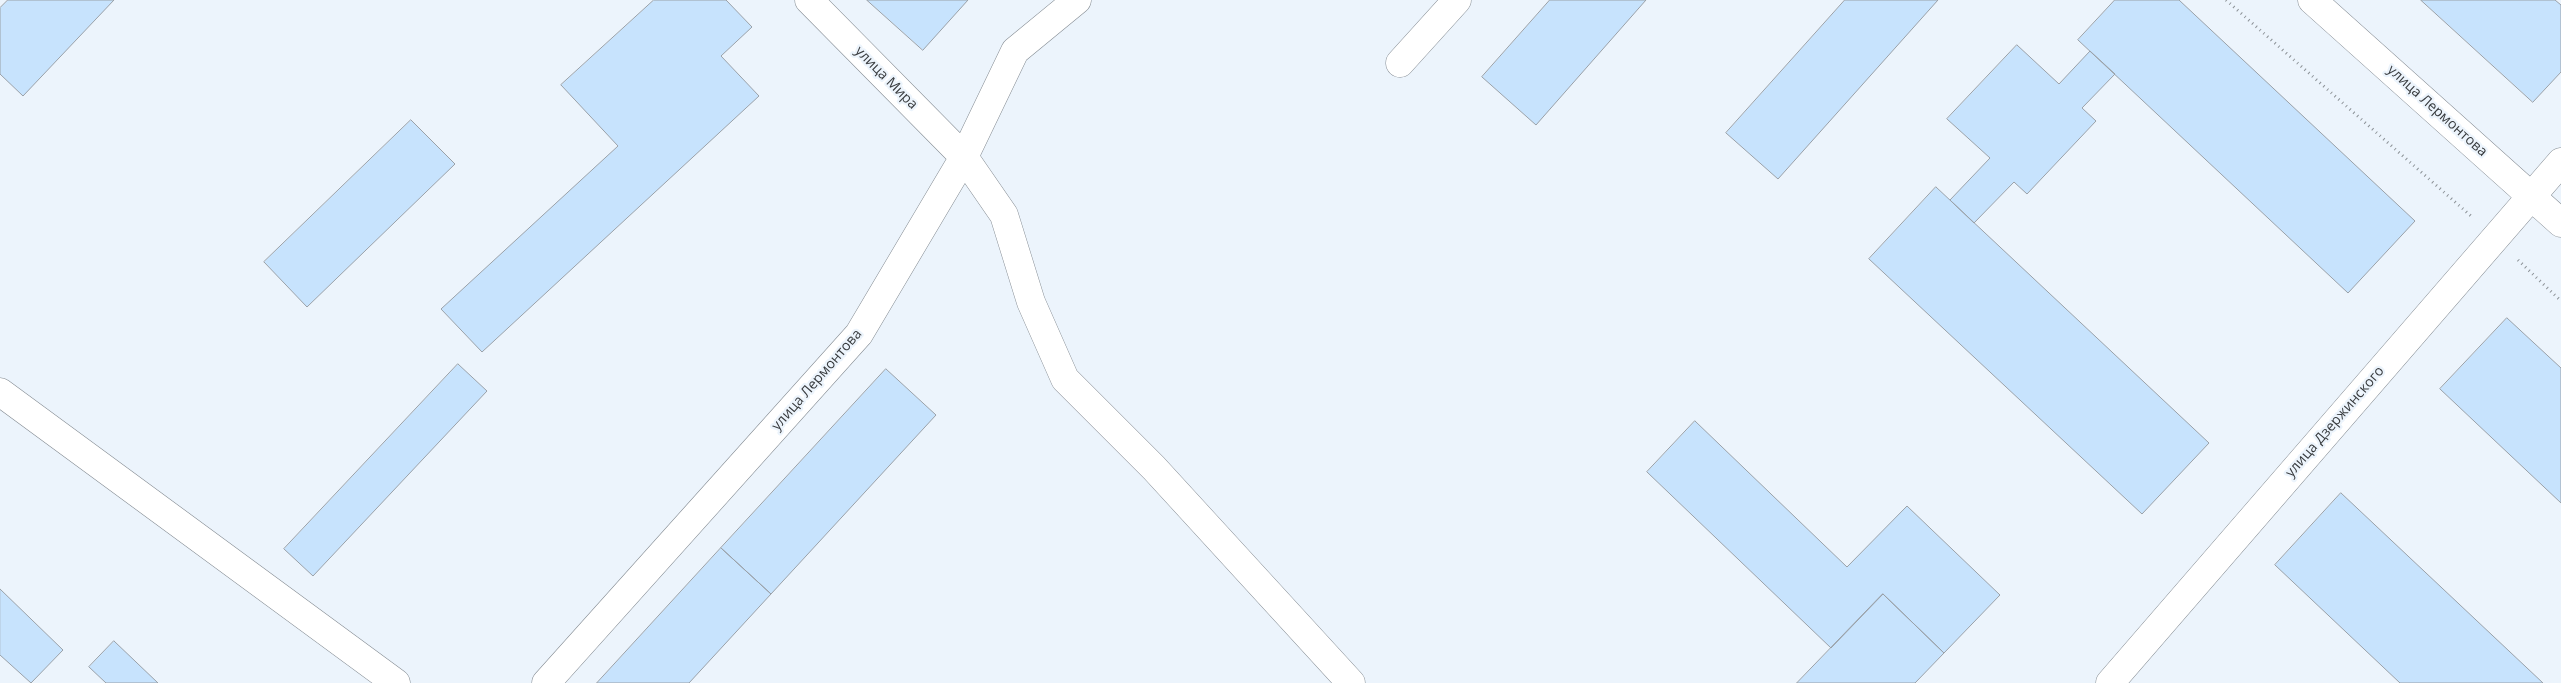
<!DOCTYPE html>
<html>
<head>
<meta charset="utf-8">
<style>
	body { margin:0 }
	canvas { display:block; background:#ecf4fc }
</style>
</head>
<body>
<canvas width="2561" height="683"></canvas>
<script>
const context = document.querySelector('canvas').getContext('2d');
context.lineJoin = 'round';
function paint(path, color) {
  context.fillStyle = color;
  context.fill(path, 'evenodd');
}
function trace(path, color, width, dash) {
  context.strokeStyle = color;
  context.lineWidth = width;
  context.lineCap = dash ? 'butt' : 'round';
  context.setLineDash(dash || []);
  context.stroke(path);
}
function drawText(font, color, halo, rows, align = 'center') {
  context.font = font + ' "Open Sans",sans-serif';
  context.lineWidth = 4.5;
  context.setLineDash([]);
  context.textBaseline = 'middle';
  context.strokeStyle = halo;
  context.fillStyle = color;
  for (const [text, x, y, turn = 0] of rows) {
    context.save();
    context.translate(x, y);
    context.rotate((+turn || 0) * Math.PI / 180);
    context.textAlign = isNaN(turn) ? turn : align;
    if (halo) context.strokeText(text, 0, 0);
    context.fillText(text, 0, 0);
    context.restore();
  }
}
const building = new Path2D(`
	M8 0H114L23 96 0 74V8Z
	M654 0H726L752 27 721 56 759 96 482 352 441 309 618 146 561 85Z
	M867 0H968L923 50Z
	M1550 0H1646L1536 125 1482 77Z
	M1845 0H1938L1778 179 1726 133Z
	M2115 0H2179L2415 221 2348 293 2078 40Z
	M2421 0H2555L2561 5V72L2533 102Z
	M2017 45 2059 84 2090 51 2115 74 2082 108 2096 121 2027 194 2014 182 1974 223 1950 200 1990 158 1947 119Z
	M411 120 455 164 307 307 264 262Z
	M1936 187 2209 443 2142 514 1869 259Z
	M2507 318 2561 368V503L2440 389Z
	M458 364 487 391 313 576 284 549Z
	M886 369 936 415 771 594 721 548Z
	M1695 421 1847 567 1907 506 2000 595 1944 653 1883 594 1831 648 1647 472Z
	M2341 493 2543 683H2400L2275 565Z
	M721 548 771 594 689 683H597Z
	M0 589 63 650 31 683 0 655Z
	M1883 594 1944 653 1915 683H1797Z
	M114 641 158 683H106L89 667Z`);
paint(building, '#c7e3fd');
trace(building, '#9aa1a8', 1);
const minor = new Path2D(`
	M809 0 964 157 1004 215 1031 302 1065 379 1154 468 1351 683
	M2312 0 2561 223
	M1400 63 1457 0
	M0 392 396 683
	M546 683 859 334 964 157 1015 51 1077 0
	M2110 683 2561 162`);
trace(minor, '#848b92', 29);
trace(new Path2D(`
	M2226 0 2471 216
	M2518 260 2561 301`), '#8d9398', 3, [1, 4]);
trace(minor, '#fff', 28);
drawText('14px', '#373a3d', '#ecf4fc', [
	["улица Мира",886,78,45],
	["улица Лермонтова",2437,111,42],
	["улица Лермонтова",817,380,-49],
	["улица Дзержинского",2335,422,-49]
]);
</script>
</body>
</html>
